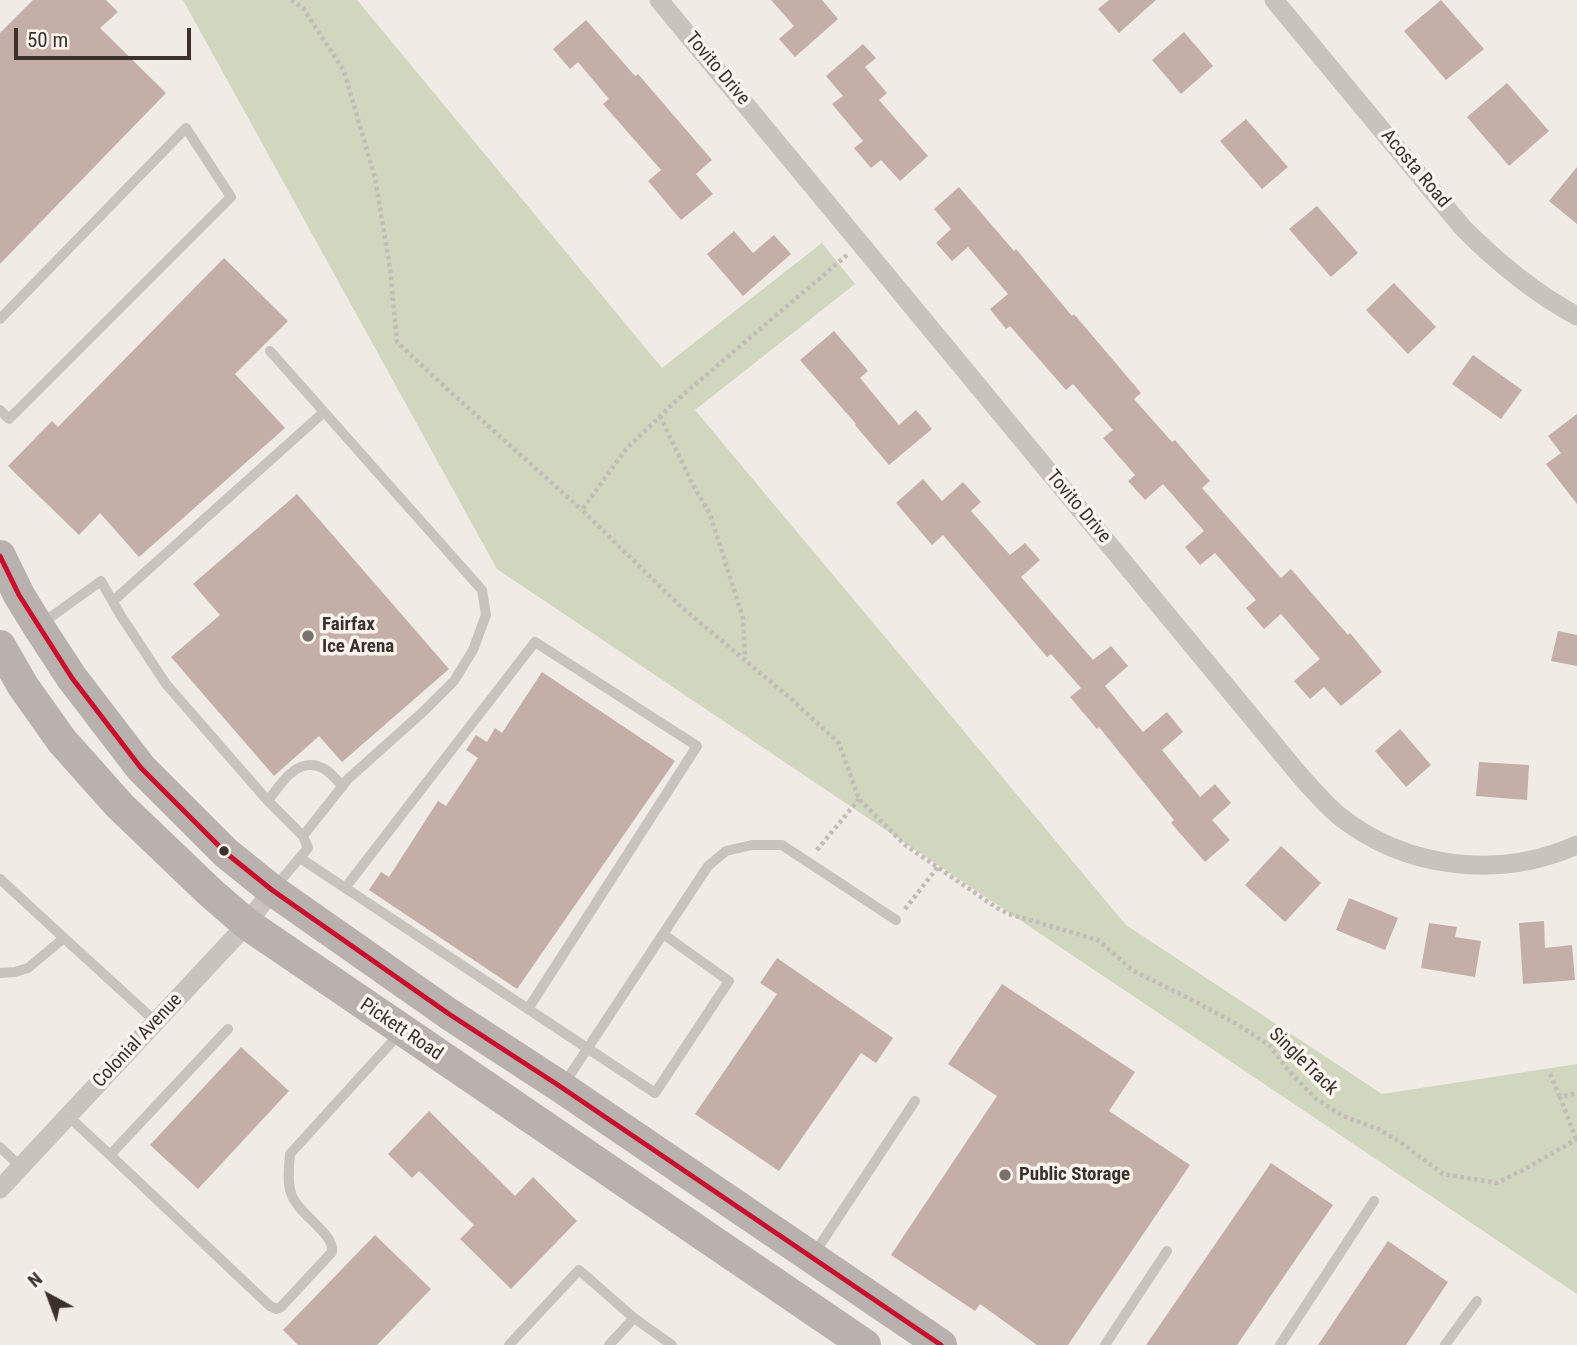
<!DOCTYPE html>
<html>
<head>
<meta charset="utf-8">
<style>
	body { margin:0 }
	#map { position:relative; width:1577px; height:1345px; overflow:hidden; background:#f0ebe5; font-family:"Roboto Condensed",sans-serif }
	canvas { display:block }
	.north { position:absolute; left:14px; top:1261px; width:70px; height:70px; -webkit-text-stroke:5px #fbf5ee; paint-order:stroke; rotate:319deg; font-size:19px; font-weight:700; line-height:28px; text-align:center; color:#3b302b }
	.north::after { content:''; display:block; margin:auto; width:24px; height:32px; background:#3b302b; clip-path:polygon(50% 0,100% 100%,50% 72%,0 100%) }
	.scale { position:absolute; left:14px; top:28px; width:177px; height:32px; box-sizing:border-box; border:4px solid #3b302b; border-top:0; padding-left:9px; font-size:21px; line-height:24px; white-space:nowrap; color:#3b302b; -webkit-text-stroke:5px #fbf5ee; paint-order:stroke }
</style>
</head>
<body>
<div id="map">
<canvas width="1577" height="1345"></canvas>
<div class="north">N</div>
<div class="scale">50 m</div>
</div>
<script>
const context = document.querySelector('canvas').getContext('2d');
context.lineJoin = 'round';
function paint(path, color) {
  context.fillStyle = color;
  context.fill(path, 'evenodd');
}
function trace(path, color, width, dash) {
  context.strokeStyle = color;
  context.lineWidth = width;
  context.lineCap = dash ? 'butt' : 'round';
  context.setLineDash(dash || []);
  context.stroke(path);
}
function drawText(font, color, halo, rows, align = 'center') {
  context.font = font + ' "Roboto Condensed",sans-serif';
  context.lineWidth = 7;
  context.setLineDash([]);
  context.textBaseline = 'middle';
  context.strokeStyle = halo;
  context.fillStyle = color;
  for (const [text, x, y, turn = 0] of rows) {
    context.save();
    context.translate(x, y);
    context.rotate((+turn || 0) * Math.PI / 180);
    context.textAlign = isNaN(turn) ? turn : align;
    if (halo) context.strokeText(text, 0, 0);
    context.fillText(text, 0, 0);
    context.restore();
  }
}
paint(new Path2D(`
	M183 0H357L662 368 822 243 855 284 695 410 1126 925 1382 1094 1577 1064V1294L497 569Z`), '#d1d6bf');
paint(new Path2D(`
	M33 0H106L118 12 100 28 166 93 0 264V33Z
	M771 0H822L838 19 795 57 779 39 794 26Z
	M1109 0H1156L1119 33 1098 9Z
	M1441 0 1484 49 1446 80 1404 31Z
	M586 20 635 76 638 74 712 160 696 174 713 194 681 220 648 181 661 170 603 104 609 99 578 62 570 69 553 49Z
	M1184 32 1213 66 1181 94 1152 60Z
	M863 44 876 58 865 67 887 93 879 100 928 156 900 181 881 160 871 168 854 148 863 141 832 104 843 96 826 76Z
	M1507 83 1549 131 1509 166 1467 117Z
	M1246 119 1288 167 1262 189 1220 141Z
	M1577 167V224L1549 201Z
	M959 187 1014 251 1016 249 1072 316 1074 314 1141 393 1134 399 1172 442 1175 440 1210 481 1202 488 1281 578 1291 569 1348 635 1350 633 1382 672 1341 706 1324 687 1310 699 1294 681 1320 659 1281 614 1264 629 1246 608 1256 600 1215 553 1200 565 1185 547 1204 531 1163 484 1145 500 1128 481 1135 475 1103 438 1113 430 1073 384 1066 390 1010 326 1006 329 990 309 1008 294 968 247 952 261 936 243 951 229 934 209Z
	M1317 206 1358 253 1331 277 1289 229Z
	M734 231 753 253 774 235 791 254 743 296 707 254Z
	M224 258 288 321 235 374 285 428 139 557 100 513 79 535 8 466 52 421 58 427Z
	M1394 283 1436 327 1408 354 1366 310Z
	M834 331 868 371 860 378 899 425 916 410 932 429 889 465 855 425 856 424 800 360Z
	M1473 355 1522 390 1501 419 1452 384Z
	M1577 414V504L1546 464 1561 453 1548 436Z
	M923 479 942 501 963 482 981 502 971 511 1010 555 1025 543 1040 560 1021 577 1093 660 1111 646 1128 666 1105 686 1143 732 1167 712 1183 732 1162 750 1200 797 1215 784 1231 803 1212 820 1230 840 1205 862 1171 823 1174 820 1099 727 1097 729 1070 697 1081 688 1051 654 1047 657 943 535 932 545 896 503Z
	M297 494 449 669 342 762 319 736 274 776 171 657 220 615 193 584Z
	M1558 631 1577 635V666L1551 661Z
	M542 672 675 761 517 989 369 890 381 872 389 877 438 801 446 806 478 758 466 750 476 735 487 742 495 728 502 733Z
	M1400 729 1431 765 1406 787 1375 751Z
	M1479 762 1529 765 1527 800 1476 796Z
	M1281 846 1321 883 1285 922 1245 885Z
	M1349 898 1398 918 1385 950 1336 930Z
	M1544 921 1545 948 1572 945 1575 980 1523 984 1519 923Z
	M1429 923 1457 927 1455 937 1481 941 1475 977 1421 968Z
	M777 958 893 1038 876 1063 861 1053 779 1171 695 1114 777 994 760 983Z
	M1002 984 1135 1072 1109 1111 1190 1165 1068 1345H1037L980 1304 975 1311 891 1255 997 1096 948 1064Z
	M241 1047 289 1091 198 1189 150 1145Z
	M429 1111 515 1196 533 1177 577 1221 511 1289 460 1239 474 1225 419 1171 412 1178 388 1154Z
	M1271 1163 1333 1205 1237 1345H1146Z
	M375 1235 431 1289 377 1345H298L283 1330Z
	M1388 1241 1448 1282 1406 1345H1318Z`), '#c3afa7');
trace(new Path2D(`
	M291 0 303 8 344 71 375 178 390 268 397 342 446 388 582 510
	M847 255 677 400 626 449 582 510 679 605 790 698 839 743 859 799 905 845 997 908 1009 914 1098 940 1132 970 1192 1000 1240 1026 1270 1046 1288 1070 1316 1099 1343 1116 1378 1129 1400 1142 1443 1174 1497 1183 1523 1170 1577 1139
	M660 416 693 485 710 514 743 618 745 659
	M817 850 859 799
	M905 909 938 867
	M1550 1074 1560 1097
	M1576 1139 1560 1097 1577 1093`), '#c2bbb6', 4.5, [3.5, 3.5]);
trace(new Path2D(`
	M0 319 186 128 231 197 9 419 0 410
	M270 351 482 590 486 615 473 650 454 681 425 710 348 779 303 836 308 848 275 887
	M113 601 324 412
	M41 624 101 581 121 616 166 684 268 801 303 836
	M268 801C281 783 299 753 326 770 332 774 337 781 343 786
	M300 858 655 1093 729 981 663 934
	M0 879 64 938
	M345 888 535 642 697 746 528 1009
	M0 973 15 972 28 968 64 938 156 1022
	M564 1084 708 866 726 851 752 845H782L896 920
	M68 1116 110 1155 228 1029
	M0 1147 21 1167
	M110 1155 270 1306 276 1309 281 1307 332 1252C335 1233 297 1214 291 1193 287 1181 289 1166 290 1154L400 1033
	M814 1254 915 1101
	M509 1345 579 1270 634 1318 672 1345
	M609 1345 634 1318
	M1105 1345 1167 1251
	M1280 1345 1374 1201
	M1445 1345 1477 1301`), '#c9c3be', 10);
trace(new Path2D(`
	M659 0 1297 772C1310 787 1323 802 1338 815 1405 869 1499 880 1577 845
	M1274 0 1463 228C1497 262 1534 293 1577 316
	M0 1189 247 924 272 890`), '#c9c3be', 19);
trace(new Path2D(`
	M0 556 19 595 38 626 72 678 141 768 226 853 272 890 449 1014 561 1087 941 1345
	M0 646 23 686 62 741 120 806 211 893 247 924 865 1345`), '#b8b1ad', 32);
trace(new Path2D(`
	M0 556 19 595 72 678 141 768 226 853 272 890 449 1014 561 1087 941 1345`), '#c8102e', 5);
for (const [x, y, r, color] of [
	[308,636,7,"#7a716c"],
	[224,851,6,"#3b302b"],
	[1005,1175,7,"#7a716c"]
]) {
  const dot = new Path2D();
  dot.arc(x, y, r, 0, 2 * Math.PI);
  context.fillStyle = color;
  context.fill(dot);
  trace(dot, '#fbf5ee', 2.5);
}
drawText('19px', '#3b302b', '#fbf5ee', [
	["Tovito Drive",717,69,50],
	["Acosta Road",1415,169,50],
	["Tovito Drive",1078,507,50],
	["Pickett Road",401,1030,34],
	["Colonial Avenue",138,1041,-47],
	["SingleTrack",1303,1062,44]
]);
drawText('bold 19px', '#3b302b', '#fbf5ee', [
	["Fairfax",322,625],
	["Ice Arena",322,647],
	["Public Storage",1019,1175]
], 'left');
</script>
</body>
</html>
